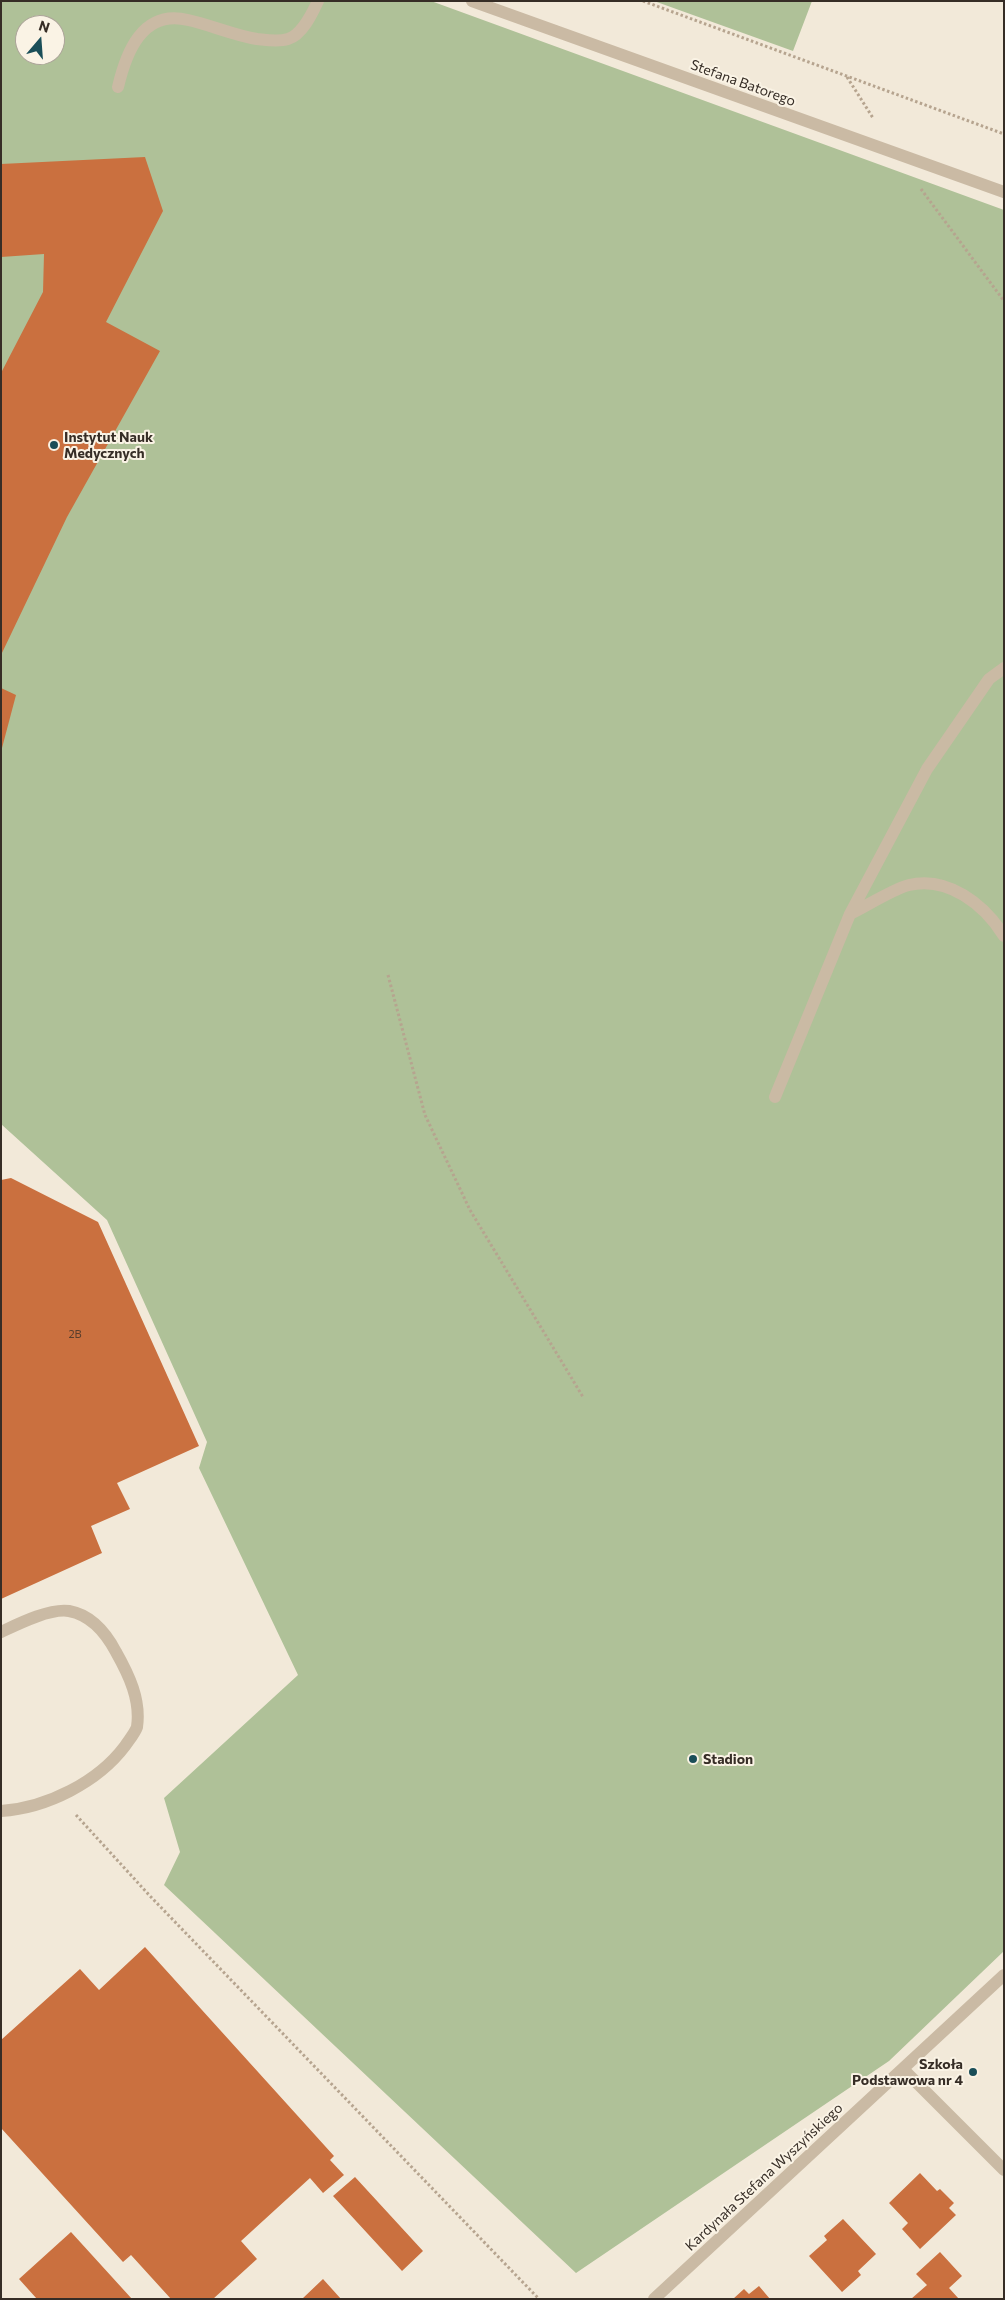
<!DOCTYPE html>
<html>
<head>
<meta charset="utf-8">
<style>
	body { margin:0 }
	#map { position:relative; width:1005px; height:2300px; overflow:hidden; background:#f2e9d9; font-family:Commissioner,sans-serif }
	canvas { display:block }
	.frame { position:absolute; inset:0; border:2px solid #362d26; pointer-events:none }
	.north { position:absolute; left:15px; top:15px; width:50px; height:50px; box-sizing:border-box; background:#faf3e5; border:1px solid #aca499; border-radius:50%; rotate:18deg; font-size:14px; font-weight:700; line-height:20px; text-align:center; color:#362d26 }
	.north::after { content:''; display:block; margin:auto; width:18px; height:22px; background:#1a4e58; clip-path:polygon(50% 0,100% 100%,50% 72%,0 100%) }
</style>
</head>
<body>
<div id="map">
<canvas width="1005" height="2300"></canvas>
<div class="frame"></div>
<div class="north">N</div>
</div>
<script>
const context = document.querySelector('canvas').getContext('2d');
context.lineJoin = 'round';
function paint(path, color) {
  context.fillStyle = color;
  context.fill(path, 'evenodd');
}
function trace(path, color, width, dash) {
  context.strokeStyle = color;
  context.lineWidth = width;
  context.lineCap = dash ? 'butt' : 'round';
  context.setLineDash(dash || []);
  context.stroke(path);
}
function drawText(font, color, halo, rows, align = 'center') {
  context.font = font + ' Commissioner,sans-serif';
  context.lineWidth = 4;
  context.setLineDash([]);
  context.textBaseline = 'middle';
  context.strokeStyle = halo;
  context.fillStyle = color;
  for (const [text, x, y, turn = 0] of rows) {
    context.save();
    context.translate(x, y);
    context.rotate((+turn || 0) * Math.PI / 180);
    context.textAlign = isNaN(turn) ? turn : align;
    if (halo) context.strokeText(text, 0, 0);
    context.fillText(text, 0, 0);
    context.restore();
  }
}
paint(new Path2D(`
	M1 1H431L1004 210V1951L889 2061 576 2273 164 1885 180 1852 164 1798 298 1675 199 1468 207 1442 107 1220 1 1124ZM25 25H55V55H25Z
	M654 1H812L793 51Z`), '#afc198');
paint(new Path2D(`
	M145 157 163 211 106 322 160 351 67 517 1 655V373L43 292 44 254 1 257V164Z
	M1 688 16 695 2 748H1Z
	M11 1178 98 1222 199 1446 117 1483 130 1509 91 1526 102 1553 1 1599V1180Z
	M145 1947 334 2156 330 2160 344 2175 323 2193 310 2178 241 2241 257 2259 213 2299H171L131 2255 123 2262 1 2128V2040L80 1969 99 1990Z
	M920 2173 937 2191 940 2189 954 2203 949 2208 956 2215 920 2249 902 2229 908 2223 889 2203Z
	M355 2177 423 2251 402 2271 333 2196Z
	M843 2219 876 2254 858 2271 861 2275 842 2292 809 2256 827 2240 824 2236Z
	M71 2232 132 2299H37L19 2279Z
	M940 2252 962 2276 949 2288 959 2299H911L927 2285 916 2274Z
	M323 2279 341 2299H302Z
	M759 2286 770 2299H733L744 2289 749 2294Z`), '#ca703f');
trace(new Path2D(`
	M643 1 1004 134
	M847 77 873 118
	M921 189 1004 301
	M388 975 425 1115 470 1210 583 1397
	M76 1815 150 1896 539 2299`), '#b6a48f', 3, [2.5, 2.5]);
trace(new Path2D(`
	M472 1 1004 192
	M118 87C126 53 142 9 188 20 211 25 233 35 257 39 267 40 278 42 288 39 302 35 312 14 318 1
	M850 914C865 907 893 889 909 885 948 876 984 904 1004 936
	M775 1097 850 914 927 769 989 679 1004 668
	M1 1632C18 1624 50 1608 69 1611 91 1615 106 1633 116 1652 129 1675 141 1700 137 1727 135 1733 129 1740 125 1746 98 1782 47 1808 1 1811
	M903 2069 1004 2170
	M654 2299 1004 1975`), '#cabaa4', 12);
for (const [x, y, r, color] of [
	[54,445,5,"#1a4e58"],
	[693,1759,5,"#1a4e58"],
	[973,2072,5,"#1a4e58"]
]) {
  const dot = new Path2D();
  dot.arc(x, y, r, 0, 2 * Math.PI);
  context.fillStyle = color;
  context.fill(dot);
  trace(dot, '#faf3e5', 2);
}
drawText('11px', '#5b3e2c', null, [
	["2B",75,1334]
]);
drawText('14px', '#362d26', '#faf3e5', [
	["Stefana Batorego",743,83,20],
	["Kardynała Stefana Wyszyńskiego",764,2177,-43]
]);
drawText('bold 14px', '#362d26', '#faf3e5', [
	["Instytut Nauk",64,437],
	["Medycznych",64,453],
	["Stadion",703,1759],
	["Szkoła",963,2064,"right"],
	["Podstawowa nr 4",963,2080,"right"]
], 'left');
</script>
</body>
</html>
